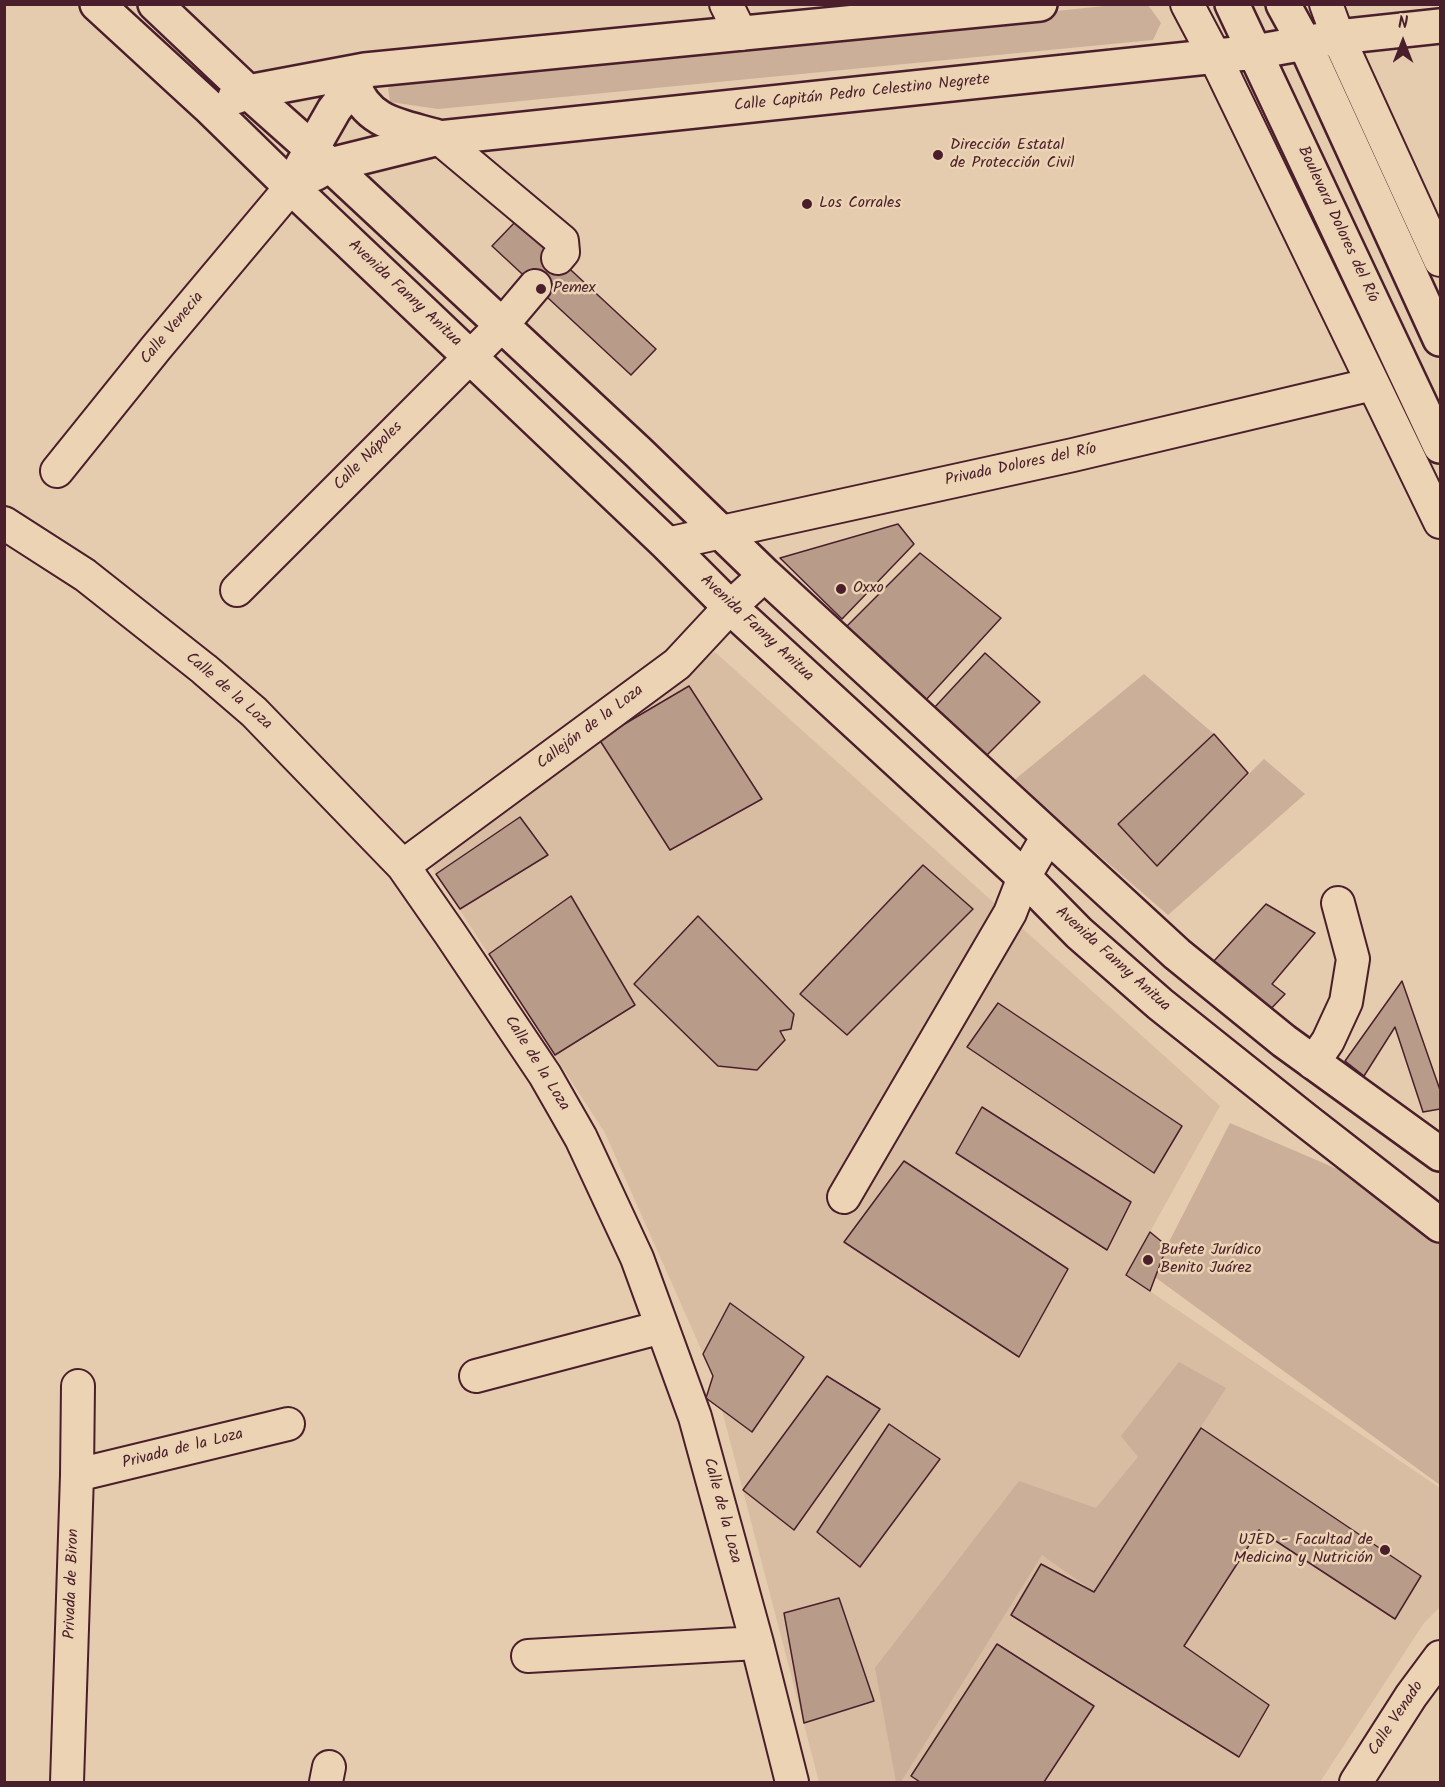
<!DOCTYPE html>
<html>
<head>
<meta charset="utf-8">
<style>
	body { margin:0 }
	#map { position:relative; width:1445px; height:1787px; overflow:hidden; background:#e5ccae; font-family:Kalam,sans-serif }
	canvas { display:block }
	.frame { position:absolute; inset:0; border:6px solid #4a1f2b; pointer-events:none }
	.north { position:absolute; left:1373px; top:12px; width:60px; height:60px; -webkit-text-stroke:4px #ebd3b3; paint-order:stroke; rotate:0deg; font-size:16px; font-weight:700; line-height:24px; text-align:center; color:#4a1f2b }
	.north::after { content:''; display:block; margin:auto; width:21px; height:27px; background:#4a1f2b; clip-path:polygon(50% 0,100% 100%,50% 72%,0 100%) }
</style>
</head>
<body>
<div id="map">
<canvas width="1445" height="1787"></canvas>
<div class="frame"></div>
<div class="north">N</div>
</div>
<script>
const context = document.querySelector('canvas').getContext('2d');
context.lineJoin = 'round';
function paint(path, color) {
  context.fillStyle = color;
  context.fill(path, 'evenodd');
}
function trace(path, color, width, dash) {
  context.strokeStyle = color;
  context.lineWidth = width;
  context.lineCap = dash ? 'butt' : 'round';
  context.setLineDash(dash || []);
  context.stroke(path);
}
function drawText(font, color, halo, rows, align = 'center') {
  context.font = font + ' Kalam,sans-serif';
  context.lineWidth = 5;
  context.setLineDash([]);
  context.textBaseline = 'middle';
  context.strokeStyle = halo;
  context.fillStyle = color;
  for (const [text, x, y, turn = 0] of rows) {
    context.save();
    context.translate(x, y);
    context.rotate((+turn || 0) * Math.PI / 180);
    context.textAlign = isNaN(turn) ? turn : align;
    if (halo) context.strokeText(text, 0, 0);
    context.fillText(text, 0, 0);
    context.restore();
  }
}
paint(new Path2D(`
	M715 652 1220 1106 1126 1275 1440 1488V1607L1424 1623 1320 1782H819L713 1376 605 1133 430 864Z`), '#d8bda3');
paint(new Path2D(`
	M1114 5H1148L1161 23 1153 40 438 109 390 102 388 88 401 81 417 77Z
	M1144 674 1214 734 1118 824 1156 866 1264 759 1305 794 1168 915 1013 781Z
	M1230 1123 1440 1213V1485L1152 1275Z
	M1179 1362 1226 1388 1094 1592 1042 1555 901 1782H896L875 1668 1019 1481 1096 1508 1138 1457 1121 1436Z`), '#cbaf98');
const building = new Path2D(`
	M517 220 656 349 631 375 492 246Z
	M898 524 914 544 842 619 780 558Z
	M920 553 1001 618 924 702 845 628Z
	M985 653 1040 702 985 757 934 708Z
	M689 686 762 799 670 850 599 739Z
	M1214 734 1248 773 1157 866 1118 824Z
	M520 817 548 855 460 909 436 874Z
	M923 865 973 909 847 1035 800 994Z
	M571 896 635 1005 555 1055 489 954Z
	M1266 904 1315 933 1272 984 1285 994 1266 1014 1213 962Z
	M698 916 794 1014 791 1029 780 1031 785 1040 757 1070 718 1066 634 984Z
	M1402 981 1440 1090V1109L1423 1112 1395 1027 1364 1076 1345 1061Z
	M998 1003 1182 1126 1154 1173 967 1047Z
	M982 1107 1131 1202 1107 1250 956 1153Z
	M904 1161 1068 1269 1019 1357 844 1242Z
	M1150 1232 1167 1246 1150 1291 1126 1275Z
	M730 1303 804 1357 752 1432 706 1398 713 1376 703 1354Z
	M827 1376 880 1409 794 1530 743 1490Z
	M889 1424 940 1459 860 1567 817 1532Z
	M1201 1428 1421 1576 1395 1619 1259 1530 1184 1646 1269 1705 1239 1757 1011 1615 1041 1564 1094 1592Z
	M839 1598 874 1701 804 1723 784 1613Z
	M997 1644 1094 1706 1044 1782H920L911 1776Z`);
paint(building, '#b99b89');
trace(building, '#4a1f2b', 1.5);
const minor = new Path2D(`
	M726 4 741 34
	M1187 4 1215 57 1440 522
	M1326 4 1338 37 1440 260
	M439 138 562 241 563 252 558 258
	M57 471 156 348 291 187
	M4 523 85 575 204 669 254 712 403 866 451 935 545 1075 581 1138 637 1258 695 1417 757 1643 792 1782
	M667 544 1073 455 1373 384
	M237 590 502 325 535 286
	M403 866 677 664 730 607 765 575
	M1313 1063 1328 1041 1346 1002 1353 959 1338 903
	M844 1197 1010 913 1024 877 1048 836
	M476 1376 662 1327
	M77 1475 288 1424
	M528 1656 757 1643
	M67 1782 77 1475 78 1386
	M326 1782 329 1767
	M1356 1782 1411 1696 1440 1657`);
const major = new Path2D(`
	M97 4 208 106 291 187 667 544 730 607 1024 877 1079 933 1160 1004 1304 1119 1440 1225
	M155 4 248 92 330 165 638 452 765 575 1177 954 1284 1041 1440 1154
	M1232 4 1440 446
	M1283 4 1305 44 1440 339
	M353 83C367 124 401 126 438 137
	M235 97 248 92 365 70 1040 4
	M302 166 334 110 365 70
	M314 174 330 165 439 138 1255 52 1338 37 1440 26`);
trace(minor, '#4a1f2b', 36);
trace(major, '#4a1f2b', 38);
trace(minor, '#ebd3b3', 32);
trace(major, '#ebd3b3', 33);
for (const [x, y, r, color] of [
	[938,155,6,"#4a1f2b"],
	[807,204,6,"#4a1f2b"],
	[541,289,6,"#4a1f2b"],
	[841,589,6,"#4a1f2b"],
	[1148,1260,6,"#4a1f2b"],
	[1385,1550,6,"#4a1f2b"]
]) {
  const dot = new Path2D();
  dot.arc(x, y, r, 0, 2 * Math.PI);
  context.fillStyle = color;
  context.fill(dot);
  trace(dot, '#ebd3b3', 2);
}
drawText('16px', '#4a1f2b', '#ebd3b3', [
	["Calle Capitán Pedro Celestino Negrete",862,94,-6],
	["Boulevard Dolores del Río",1337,225,65],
	["Avenida Fanny Anitua",404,294,43],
	["Calle Venecia",173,329,-50],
	["Calle Nápoles",369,457,-45],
	["Privada Dolores del Río",1021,466,-12],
	["Avenida Fanny Anitua",756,629,43],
	["Calle de la Loza",228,692,41],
	["Callejón de la Loza",591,728,-37],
	["Avenida Fanny Anitua",1112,960,42],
	["Calle de la Loza",536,1064,58],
	["Privada de la Loza",183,1450,-14],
	["Calle de la Loza",721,1511,75],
	["Privada de Biron",73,1584,-88],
	["Calle Venado",1397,1719,-56]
]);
drawText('16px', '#4a1f2b', '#ebd3b3', [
	["Dirección Estatal",950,146],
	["de Protección Civil",950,164],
	["Los Corrales",819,204],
	["Pemex",553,289],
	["Oxxo",853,589],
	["Bufete Jurídico",1160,1251],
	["Benito Juárez",1160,1269],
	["UJED - Facultad de",1373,1541,"right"],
	["Medicina y Nutrición",1373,1559,"right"]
], 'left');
</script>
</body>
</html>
